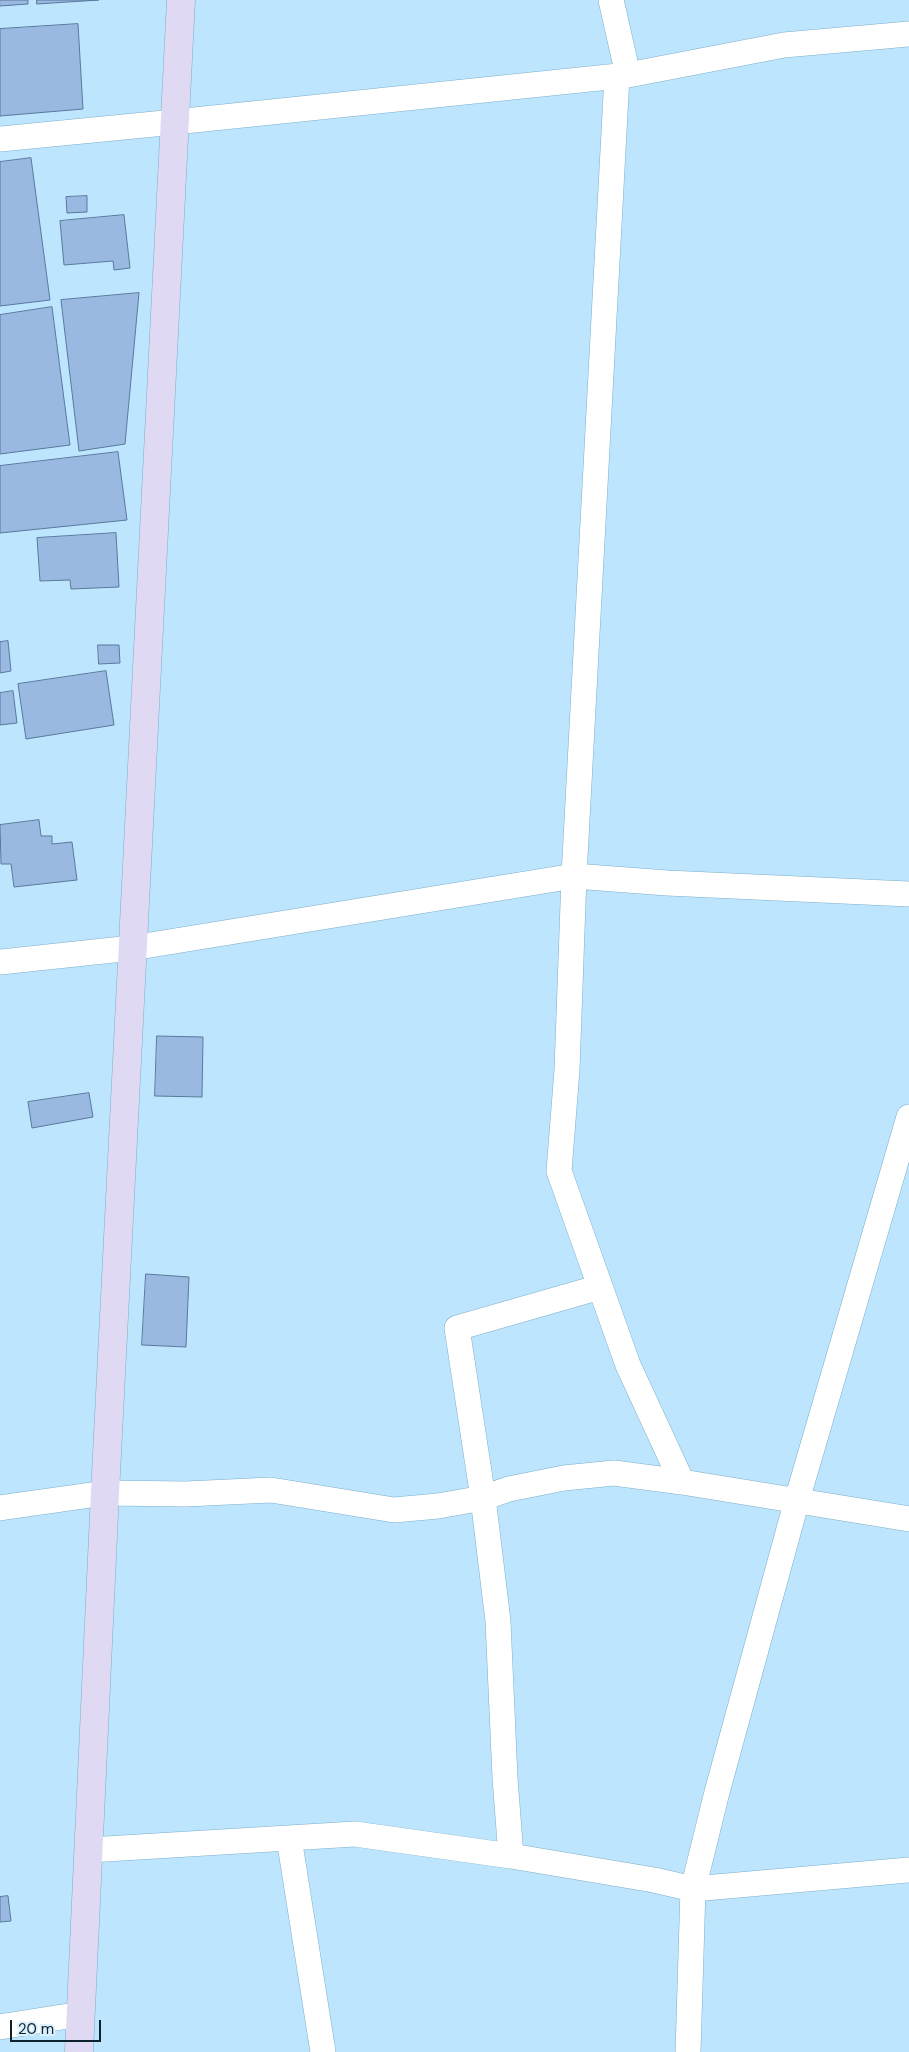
<!DOCTYPE html>
<html>
<head>
<meta charset="utf-8">
<style>
	body { margin:0 }
	#map { position:relative; width:909px; height:2052px; overflow:hidden; background:#bde6fe; font-family:"DM Sans",sans-serif }
	canvas { display:block }
	.scale { position:absolute; left:10px; top:2020px; width:91px; height:22px; box-sizing:border-box; border:2px solid #0e222d; border-top:0; padding-left:6px; font-size:15px; line-height:18px; white-space:nowrap; color:#0e222d; -webkit-text-stroke:4px #dcf0fc; paint-order:stroke }
</style>
</head>
<body>
<div id="map">
<canvas width="909" height="2052"></canvas>
<div class="scale">20 m</div>
</div>
<script>
const context = document.querySelector('canvas').getContext('2d');
context.lineJoin = 'round';
function paint(path, color) {
  context.fillStyle = color;
  context.fill(path, 'evenodd');
}
function trace(path, color, width, dash) {
  context.strokeStyle = color;
  context.lineWidth = width;
  context.lineCap = dash ? 'butt' : 'round';
  context.setLineDash(dash || []);
  context.stroke(path);
}
const building = new Path2D(`
	M0 0H28V4L0 6Z
	M37 0H99L37 4Z
	M78 24 83 109 0 116V29Z
	M31 158 50 300 0 306V162Z
	M87 196V212L67 213 66 197Z
	M124 215 130 268 114 270 113 261 64 265 60 221Z
	M139 293 125 444 79 451 61 300Z
	M52 307 70 445 0 454V315Z
	M118 452 127 520 0 533V466Z
	M116 533 119 587 71 589 70 580 40 581 37 538Z
	M8 641 11 671 0 673V642Z
	M98 645H119L120 663 99 664Z
	M106 671 114 725 26 739 18 684Z
	M13 691 17 723 0 725V693Z
	M39 820 41 836H52V844L72 842 77 880 14 887 11 864H1L0 825Z
	M157 1036 203 1037 202 1097 155 1096Z
	M89 1093 93 1117 32 1128 28 1102Z
	M146 1274 189 1277 186 1347 142 1345Z
	M8 1896 11 1921 0 1922V1897Z`);
paint(building, '#99b9e1');
trace(building, '#5a789d', 1);
const street = new Path2D(`
	M611 0 628 75
	M617 76 574 876 567 1070 559 1171 628 1365 682 1482
	M0 139 175 122 628 75 784 45 909 34
	M0 962 132 948 574 876 667 883 909 894
	M0 1508 105 1493 186 1494 271 1490 394 1510 438 1506 483 1498 509 1489 564 1478 614 1473 682 1482 909 1519
	M289 1838 323 2052
	M89 1850 355 1834 511 1856 654 1880 693 1889 909 1870
	M511 1856 505 1778 498 1621 483 1498 457 1328 600 1287
	M0 2027 81 2014
	M688 2052 693 1889 717 1792 797 1500 909 1117`);
const secondary = new Path2D(`
	M79 2052 105 1493 181 0`);
trace(street, '#7caeca', 26);
trace(secondary, '#7caeca', 29);
trace(street, '#fff', 25);
trace(secondary, '#dfd9f3', 28);
</script>
</body>
</html>
